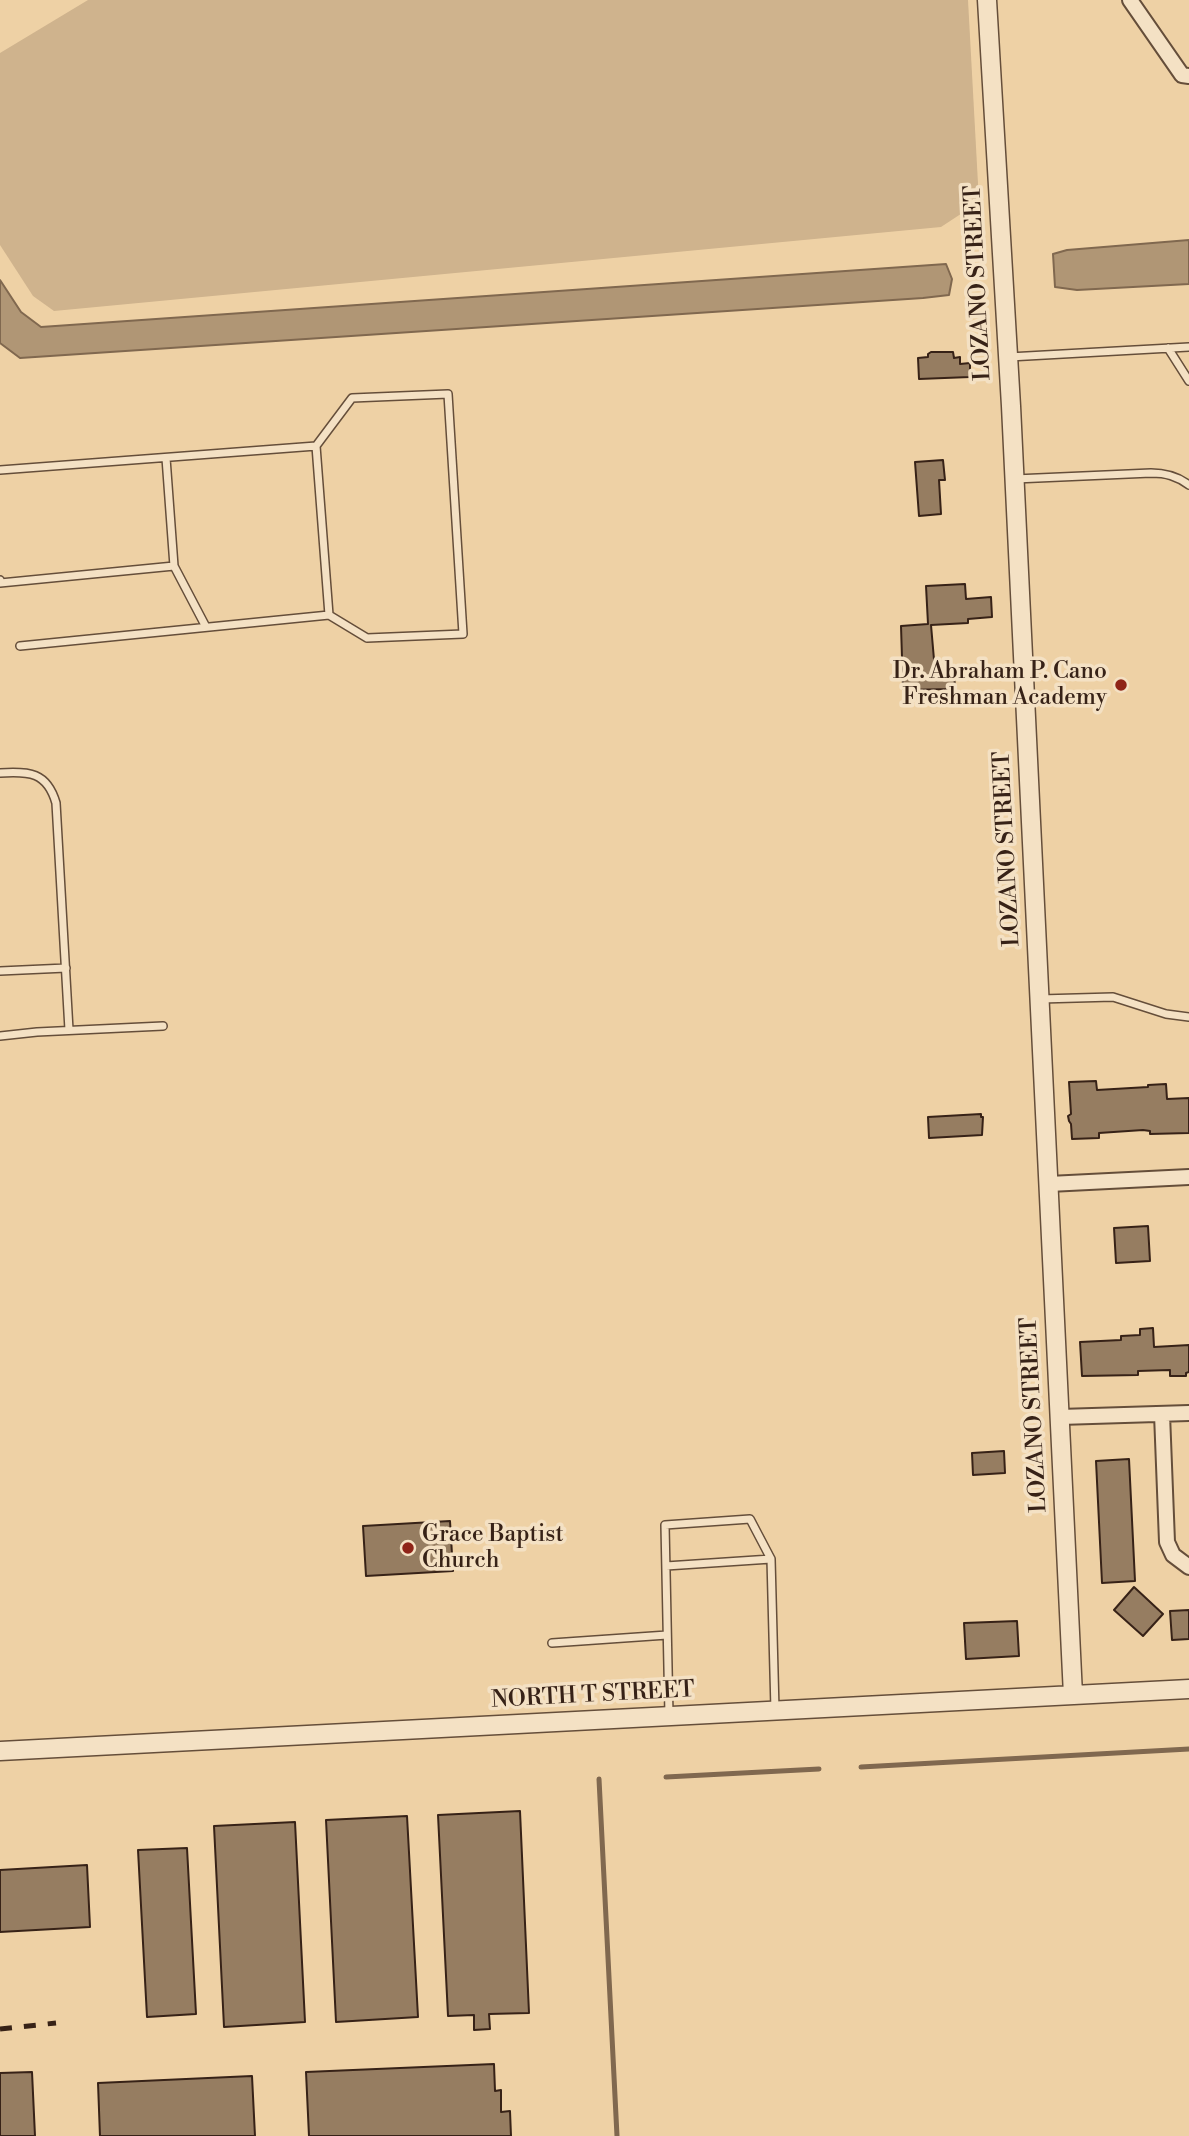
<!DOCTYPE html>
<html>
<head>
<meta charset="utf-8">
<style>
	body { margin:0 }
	canvas { display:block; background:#eed1a5 }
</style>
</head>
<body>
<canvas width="1189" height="2136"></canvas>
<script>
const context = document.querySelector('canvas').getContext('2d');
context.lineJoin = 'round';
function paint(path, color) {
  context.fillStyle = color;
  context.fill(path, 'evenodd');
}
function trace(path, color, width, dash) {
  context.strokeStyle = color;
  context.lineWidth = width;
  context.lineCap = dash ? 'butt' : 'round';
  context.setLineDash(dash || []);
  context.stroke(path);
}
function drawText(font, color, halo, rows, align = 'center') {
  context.font = font + ' "Libre Bodoni",serif';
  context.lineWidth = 7;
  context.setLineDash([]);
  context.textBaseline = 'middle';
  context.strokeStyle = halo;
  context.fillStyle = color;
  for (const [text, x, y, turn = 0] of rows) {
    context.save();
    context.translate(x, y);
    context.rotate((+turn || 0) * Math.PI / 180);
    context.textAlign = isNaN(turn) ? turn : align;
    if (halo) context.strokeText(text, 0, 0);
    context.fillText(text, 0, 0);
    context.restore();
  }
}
paint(new Path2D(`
	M88 0H968L979 202 941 227 54 311 33 296 0 245V53Z`), '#cfb38d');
const water = new Path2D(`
	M1189 240V284L1077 290 1055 287 1053 254 1067 250Z
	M946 264 952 279 949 295 923 298 20 358 0 343V280L21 312 41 327Z`);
paint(water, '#b09675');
trace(water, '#80684f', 2);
trace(new Path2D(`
	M861 1767 1189 1749
	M666 1777 819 1769
	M599 1779 617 2136`), '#80684f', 5);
const building = new Path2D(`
	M931 352H953L954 358 960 357V364L970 363V377L919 379 918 358 928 357V354Z
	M943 460 945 480H939L941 514 919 516 915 462Z
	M965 584 966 599 991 597 992 617 968 619V623L931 625 935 671 939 670V674H954L955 689 903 690 901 626 928 624 926 586Z
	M1096 1081 1097 1090 1148 1087V1085L1166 1084 1167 1099 1189 1098V1133L1150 1134V1131L1143 1130 1099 1133V1138L1072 1139 1071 1124 1069 1121 1068 1116 1071 1114 1069 1082Z
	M981 1114V1117H983L982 1135 929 1138 928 1117Z
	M1148 1226 1150 1261 1116 1263 1114 1228Z
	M1153 1328 1154 1347 1189 1345V1372L1186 1373V1376H1170V1370L1138 1371V1375L1082 1376 1080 1342 1121 1340V1336L1140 1335V1329Z
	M1004 1451 1005 1473 973 1475 972 1453Z
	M1129 1459 1135 1581 1102 1583 1096 1461Z
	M450 1521 453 1571 366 1576 363 1526Z
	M1134 1587 1163 1614 1143 1636 1114 1610Z
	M1189 1610V1639L1172 1640 1170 1611Z
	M1017 1621 1019 1656 966 1659 964 1623Z
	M520 1811 529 2013 489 2014 490 2029 474 2030V2015L448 2016 438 1815Z
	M407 1816 418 2017 336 2022 326 1820Z
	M295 1822 305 2022 224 2027 214 1826Z
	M187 1848 196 2014 147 2017 138 1850Z
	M87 1865 90 1927 0 1932V1870Z
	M494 2064 495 2091 501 2090V2112L510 2111 511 2136H309L306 2072Z
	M32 2072 35 2136H0V2073Z
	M252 2076 255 2136H100L98 2083Z`);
paint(building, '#967d61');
trace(building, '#372217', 2);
const service = new Path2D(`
	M1168 348 1189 381
	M1009 357 1189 347
	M316 446 352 398 448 394 463 634 367 638 329 615
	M166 458 174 566 206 627
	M0 470 316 446 329 615 20 646
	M1015 479 1151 473C1166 473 1177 476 1189 485
	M0 580V583L174 566
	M0 773C29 771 47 772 56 803L69 1030
	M0 971 66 968
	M1040 999 1113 997 1166 1014 1189 1017
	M0 1036 37 1032 163 1026
	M666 1566 771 1559
	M552 1643 667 1635
	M669 1715 665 1525 750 1519 771 1559 775 1710`);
const minor = new Path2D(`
	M1130 0 1182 75 1189 76
	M1049 1184 1189 1177
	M1162 1414 1167 1542 1173 1555 1189 1567
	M1060 1417 1189 1413`);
const tertiary = new Path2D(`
	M987 0 1011 406 1073 1695
	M0 1751 1189 1689`);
trace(service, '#654e3a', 10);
trace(minor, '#654e3a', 18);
trace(tertiary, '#654e3a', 21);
trace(service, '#f4e1c4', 7);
trace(minor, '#f4e1c4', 14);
trace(tertiary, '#f4e1c4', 18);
trace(new Path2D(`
	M0 2029 56 2023`), '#372217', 5, [12, 12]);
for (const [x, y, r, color] of [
	[1121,685,7,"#8f2418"],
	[408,1548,7,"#8f2418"]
]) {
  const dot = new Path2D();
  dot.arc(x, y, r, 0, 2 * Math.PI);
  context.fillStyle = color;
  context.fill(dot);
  trace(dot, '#f4e1c4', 2.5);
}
drawText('23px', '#372217', '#f4e1c4', [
	["LOZANO STREET",979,283,-93],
	["LOZANO STREET",1008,849,-93],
	["LOZANO STREET",1035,1415,-93],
	["NORTH T STREET",593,1696,-3]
]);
drawText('23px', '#372217', '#f4e1c4', [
	["Dr. Abraham P. Cano",1107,672],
	["Freshman Academy",1107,698],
	["Grace Baptist",422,1535,"left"],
	["Church",422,1561,"left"]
], 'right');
</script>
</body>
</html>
